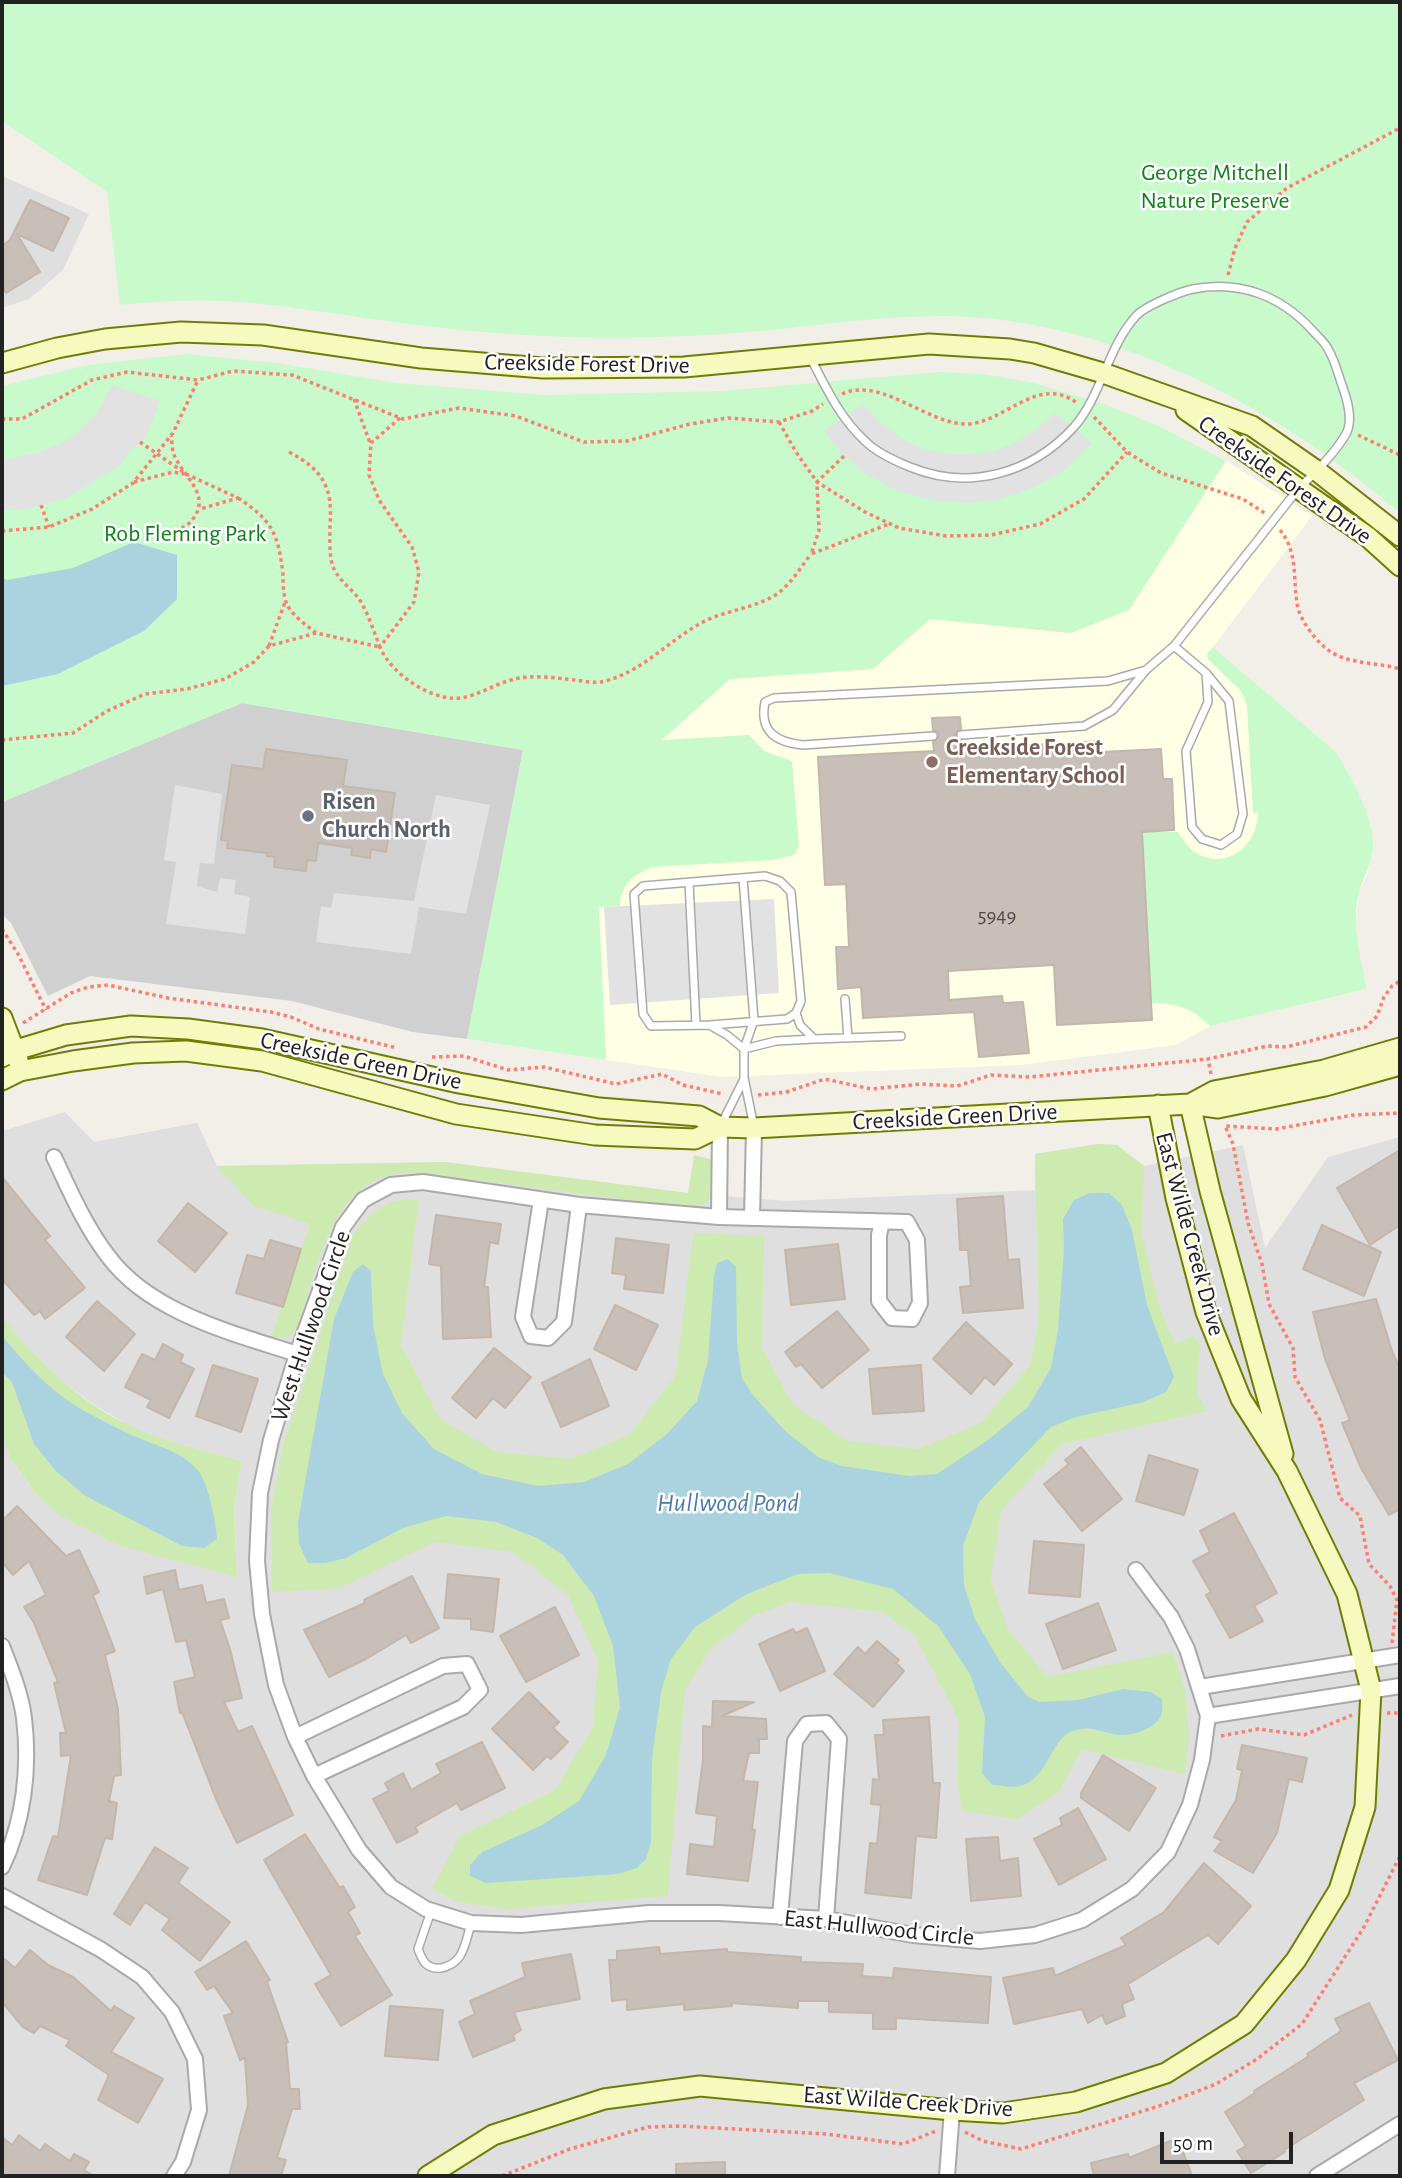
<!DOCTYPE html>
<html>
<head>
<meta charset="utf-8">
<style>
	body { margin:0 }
	#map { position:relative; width:1402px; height:2178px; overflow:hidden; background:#f2efe9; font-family:"Alegreya Sans",sans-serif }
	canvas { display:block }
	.frame { position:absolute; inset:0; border:4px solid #222; pointer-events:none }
	.scale { position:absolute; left:1160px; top:2132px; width:133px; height:32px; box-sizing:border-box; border:4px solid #222; border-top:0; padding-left:9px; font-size:21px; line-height:24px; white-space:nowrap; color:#222; -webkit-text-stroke:5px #fff; paint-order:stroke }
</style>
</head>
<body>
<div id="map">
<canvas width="1402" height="2178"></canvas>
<div class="frame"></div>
<div class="scale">50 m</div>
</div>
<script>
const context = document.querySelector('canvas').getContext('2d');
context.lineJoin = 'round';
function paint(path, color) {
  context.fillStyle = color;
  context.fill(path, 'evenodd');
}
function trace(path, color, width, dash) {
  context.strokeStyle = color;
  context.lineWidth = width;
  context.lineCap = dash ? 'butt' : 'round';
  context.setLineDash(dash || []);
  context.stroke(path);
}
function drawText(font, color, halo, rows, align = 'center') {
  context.font = font + ' "Alegreya Sans",sans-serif';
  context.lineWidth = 5;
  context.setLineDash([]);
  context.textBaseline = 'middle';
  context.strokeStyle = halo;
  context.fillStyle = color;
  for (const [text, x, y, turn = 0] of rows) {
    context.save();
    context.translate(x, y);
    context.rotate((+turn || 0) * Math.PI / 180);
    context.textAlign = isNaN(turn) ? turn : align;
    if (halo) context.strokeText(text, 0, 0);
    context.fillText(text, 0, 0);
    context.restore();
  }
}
paint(new Path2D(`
	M2 176 89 214 63 270 29 299 2 308Z
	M65 1112 94 1142 197 1123 217 1166 445 1162 688 1193 787 1201 1035 1190V1154L1098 1144 1117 1145 1144 1166 1243 1145 1265 1248 1328 1157 1400 1137V2176H2V1435L10 1458 37 1495 237 1576 234 1508 242 1461 172 1443 131 1427 96 1406 60 1380 31 1353 2 1316V1131Z`), '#e0dfdf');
paint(new Path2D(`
	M1226 461 1312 516 1213 647 1336 752 1348 772 1370 823 1373 841 1367 875 1359 892 1356 920 1357 942 1367 989 1210 1026 1176 1045 1021 1065 721 1077 467 1039 660 741 730 679 873 669 930 619 1071 633 1128 610Z`), '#ffffe5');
paint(new Path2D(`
	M242 703 523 750 467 1039 413 1032 292 1001 90 976 48 996 11 923 2 914V802Z`), '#d0d0d0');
paint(new Path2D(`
	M1098 1144 1117 1145 1144 1166 1142 1233 1159 1306 1175 1344 1193 1336 1200 1345 1197 1393 1207 1411 1062 1444 1001 1510 991 1580 1008 1629 1047 1677 1173 1652 1186 1693 1189 1738 1185 1774 1081 1749 1059 1792 1017 1819 962 1811 957 1779 959 1721 916 1637 883 1612 791 1602 755 1615 711 1649 685 1689 668 1896 507 1909 458 1902 432 1889 460 1836 555 1790 593 1727 598 1660 568 1595 513 1552 435 1542 340 1588 272 1592 271 1510 282 1448 353 1234C374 1210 385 1199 419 1199L401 1345 440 1419 497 1452 571 1459 629 1435 676 1375 693 1233 764 1236 762 1347 792 1404 848 1441 919 1449 982 1422 1031 1364 1039 1317 1035 1154Z
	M694 1155 713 1160 712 1192 707 1203 692 1208 421 1173C413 1173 403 1172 394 1174 329 1186 315 1276 298 1328L288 1338 271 1337 310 1224 254 1206 217 1166 445 1162 688 1193Z
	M2 1316C38 1361 79 1403 133 1427 168 1443 205 1451 242 1461L234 1508 237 1577 121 1546 57 1514 37 1495 10 1458 2 1435Z`), '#cdebb0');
paint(new Path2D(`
	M2 2H1400V513C1276 406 1109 317 942 316 881 316 821 325 761 331 697 337 632 339 567 337 505 335 442 329 380 320 327 313 274 303 221 301 187 299 154 302 120 305L107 192 2 121Z
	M187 354 277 363 396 383 545 395 722 391 938 372 983 374 1030 382 1107 405 1163 428 1226 461 1129 610 1071 633 930 619 873 669 730 679 662 740 749 735 764 751 792 761 799 846 794 855 774 860 652 867C633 875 621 884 620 906L599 907 606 1060 467 1039 523 750 242 703 2 802V386L88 365Z
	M1213 647 1336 752C1350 775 1372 814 1373 841 1374 862 1363 875 1359 893 1351 925 1361 958 1367 989L1210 1026C1189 1006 1179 1004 1151 1003L1142 832H1178C1183 840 1188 848 1196 853 1228 871 1258 845 1258 812L1253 813 1247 706 1241 691 1208 659 1207 654Z`), '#c8facc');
paint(new Path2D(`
	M112 385 160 401 147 434 116 468 65 499 19 510H2V460L38 453 70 439 96 415Z
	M863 404 880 422 899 437 922 448 945 454H969L994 451 1017 442 1037 429 1055 413 1092 443 1066 469 1035 487 1002 499 967 503 931 500 898 491 867 475 844 456 824 431Z
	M175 785 222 794 214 864 200 863 197 886 217 892 220 878 236 880 234 894 250 897 245 934 166 924 176 862 164 860Z
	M436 795 490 805 466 914 419 907 411 954 316 942 321 906 331 908 334 893 414 901Z
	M774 899 779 993 610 1005 604 907Z`), '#e2e2e2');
paint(new Path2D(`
	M134 542 177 555V599L144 631 58 674 2 686V578L7 580 73 568Z
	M1090 1193H1109L1122 1205 1132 1230 1147 1305 1174 1377 1166 1392 1144 1402 1076 1417 1051 1427 979 1502 963 1546 964 1585 975 1619 1000 1662 1028 1697 1040 1702 1078 1700 1123 1689 1151 1692 1162 1699C1162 1704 1163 1711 1161 1715 1155 1729 1133 1736 1119 1735 1103 1733 1092 1725 1076 1730 1048 1737 1050 1784 1014 1787 1007 1787 999 1785 992 1785L982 1773 985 1717 970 1674 938 1626 893 1589 829 1573 798 1574 747 1594 695 1627 671 1659 661 1692 652 1759 651 1842 646 1859 637 1868 618 1874 486 1883 470 1876V1865L482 1852 542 1825 579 1801 606 1755 620 1707 613 1646 594 1596 563 1555 537 1538 496 1522 446 1516 403 1528 346 1558 325 1563H308L299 1544 298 1522 334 1319 353 1272 363 1264 371 1271 373 1325 383 1374 402 1413 434 1449 482 1474 538 1486 584 1482 628 1464 667 1434 697 1401 708 1360 714 1276 717 1263 728 1259 736 1267 737 1344 742 1378 752 1394 785 1431 818 1457 842 1466 909 1476 937 1474 988 1440 1028 1407 1051 1368 1058 1330 1064 1250 1063 1219 1074 1200Z
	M2 1336C18 1355 35 1374 54 1390 72 1406 98 1418 119 1429 144 1443 176 1447 196 1468 208 1480 216 1522 217 1539L204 1548 182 1546 84 1495 55 1470 34 1444 12 1382 2 1372Z`), '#aad3df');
const building = new Path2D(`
	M30 200 69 218 53 251 17 234 40 272 6 293 2 286V246L10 240Z
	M960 717 961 729 955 735 956 739 961 741 962 749 1101 741 1102 752 1161 749 1163 779H1172L1174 830 1142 832 1152 1020 1057 1025 1054 965 948 971 949 1000 1002 996 1003 1003 1023 1002 1029 1053 979 1057 974 1012 863 1018 861 987 838 989 836 947H849L846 884 825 885 818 757 934 751 933 742 939 736 938 732 933 730 932 718Z
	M266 749 347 760 343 786 395 793 386 852 371 849 370 858 351 855 352 848 318 843 316 861 307 860 306 871 274 867 275 857 267 856V853L227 848 228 841 221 840 232 765 263 769Z
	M1400 1150V1225L1370 1245 1337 1188Z
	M2 1177 50 1236 45 1240 85 1288 45 1319 40 1311 34 1315 2 1279Z
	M1003 1196 1008 1260 1019 1259 1023 1308 963 1313 960 1287 971 1286 968 1250H960L957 1199Z
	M188 1203 227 1233 195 1272 158 1241Z
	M436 1215 501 1224 498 1244 490 1242 484 1287H488L491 1337 443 1339 441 1266 429 1264Z
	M1322 1225 1381 1252 1364 1296 1303 1269Z
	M616 1238 669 1245 663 1293 624 1289 626 1275 612 1273Z
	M270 1240 301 1249 283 1307 236 1293 247 1255 264 1259Z
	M838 1244 845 1299 791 1305 785 1250Z
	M1376 1299 1392 1351 1400 1369V1509L1389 1515 1361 1468 1342 1423 1350 1420 1325 1359 1313 1312Z
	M97 1301 135 1334 104 1371 66 1337Z
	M615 1305 658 1325 636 1370 594 1349Z
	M837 1311 869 1350 822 1388 801 1364 796 1367 785 1352Z
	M966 1322 1012 1364 994 1385 985 1377 971 1394 933 1359Z
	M163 1344 183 1355 180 1362 194 1369 169 1418 147 1407 151 1400 125 1387 142 1354 155 1360Z
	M494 1348 531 1377 505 1408 493 1398 476 1418 452 1398Z
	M590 1359 609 1406 561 1427 542 1383Z
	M213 1365 258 1379 241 1432 196 1416Z
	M921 1365 924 1411 873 1414 869 1369Z
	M1081 1447 1122 1499 1082 1531 1044 1484 1069 1464 1065 1460Z
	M1149 1455 1198 1470 1184 1515 1136 1501Z
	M17 1506 66 1556 79 1550 99 1592 93 1595 115 1651 105 1655 118 1709 121 1775 114 1776 109 1801 117 1803 112 1839 105 1838 87 1895 38 1880 53 1836 58 1837 71 1755 61 1756 60 1733H66L54 1683 58 1682 34 1623 24 1607 46 1595 29 1561 13 1575 2 1562V1521Z
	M1234 1513 1277 1593 1254 1606 1263 1621 1230 1638 1206 1595 1211 1592 1193 1561 1210 1552 1200 1531Z
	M1034 1541 1084 1545 1080 1597 1029 1593Z
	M175 1570 179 1590 202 1585 206 1603 224 1599 229 1618 220 1620 230 1649 242 1698 224 1702 238 1732 252 1726 293 1815 237 1843 216 1799 182 1712 180 1713 174 1682 195 1677 186 1640 176 1642 163 1589 147 1594 144 1577Z
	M448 1574 499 1579 493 1632 471 1629V1619L444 1618Z
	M412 1576 439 1628 411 1643 406 1635 366 1659 329 1677 304 1630 365 1603 364 1600Z
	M1098 1603 1116 1650 1063 1669 1046 1624Z
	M555 1607 579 1655 526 1682 500 1636Z
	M807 1628 825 1671 780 1691 759 1644 793 1629 796 1633Z
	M877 1641 899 1660 896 1663 904 1671 873 1707 834 1674 858 1647 865 1654Z
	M529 1692 559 1722 553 1728 568 1742 551 1759 547 1756 533 1770 492 1729Z
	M713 1701 754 1702 722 1716 766 1719 767 1739H759V1753H749L743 1781 758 1782 752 1829 755 1830 748 1881 687 1874 690 1844 714 1847 717 1816 696 1813 703 1760V1726L712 1727Z
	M929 1717 933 1783H940L936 1838 916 1836 911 1898 865 1893 870 1843 877 1844 881 1805 871 1804 873 1779 879 1780 875 1735H884L883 1720Z
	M482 1742 505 1788 461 1810 457 1803 415 1827 418 1832 397 1843 373 1799 389 1791 385 1783 403 1773 411 1790 441 1773 436 1764Z
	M1242 1745 1307 1758 1302 1782 1289 1779 1277 1833 1253 1873 1214 1851 1222 1841 1214 1837 1236 1800 1242 1770 1237 1769Z
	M1103 1755 1156 1788 1129 1831 1081 1798V1793Z
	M1078 1808 1106 1859 1059 1885 1034 1839 1062 1825 1060 1818Z
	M305 1834 340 1888 343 1886 355 1907 348 1912 360 1933 355 1936 392 1995 341 2026 315 1984 331 1975 264 1860Z
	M998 1837 1000 1861 1018 1858 1021 1896 971 1901 966 1839Z
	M155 1847 188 1868 178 1883 230 1922 200 1961 162 1930 170 1919 145 1902 130 1925 114 1914Z
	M1204 1863 1251 1906 1218 1944 1208 1935 1128 1984 1134 1999 1122 2004 1125 2016 1106 2024 1102 2015 1088 2023 1082 2009 1014 2024 1003 1978 1053 1968 1055 1976 1126 1945 1121 1938 1164 1912Z
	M246 1941 270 1980 267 1982 288 2042 286 2043 290 2089H299L300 2109H292L277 2158 286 2160 281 2176H229L248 2105 245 2058 240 2060 224 2016 233 2013 214 1986 207 1990 195 1972Z
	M659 1947 660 1954 727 1949V1952L801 1957V1962L863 1964 862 1976 893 1978 894 1968 991 1977 988 2023 896 2018V2029H873V2013L829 2012V2001H798V2008L731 2003 732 2006 684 2010V2004L627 2010V1999L612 2001 609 1960H617V1951Z
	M30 1950 48 1965 73 1977 111 2011 114 2006 134 2018 111 2052 163 2079 138 2123 98 2100 109 2075 66 2046 70 2040 40 2026 34 2033 23 2027 2 2002V1957L15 1968Z
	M571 1954 580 1999 514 2012 521 2030 513 2035 515 2040 473 2057 459 2022 475 2014 470 2001 525 1977 522 1963Z
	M1369 2003 1398 2060 1354 2083 1364 2100 1284 2150 1285 2152 1251 2173 1237 2151 1246 2146 1225 2112 1255 2093 1254 2091 1309 2056 1307 2054 1341 2031 1335 2019Z
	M390 2006 443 2010 438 2060 385 2056Z
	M19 2135 40 2151 45 2144 70 2161 74 2154 89 2162 84 2170 94 2176H2V2137L12 2145Z
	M1178 2138 1192 2176H1094L1091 2163 1128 2154 1129 2158Z
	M725 2162V2176H676V2164Z`);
paint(building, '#c7bfb8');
trace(building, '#c4b6ab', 2);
const lane = new Path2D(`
	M810 357C826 387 839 417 865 441 877 453 895 461 910 467 969 491 1031 474 1074 427 1102 395 1107 348 1136 316 1145 306 1179 292 1193 289 1240 280 1281 296 1312 330 1318 337 1326 343 1329 351 1335 361 1338 374 1342 385 1347 399 1353 418 1347 432 1337 451 1314 474 1299 488L1174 646 1146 670 1108 681 774 698 765 702C759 732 776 742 803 745L933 736
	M1174 646 1206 673 1229 701 1243 814 1237 834 1221 845 1202 839 1192 827 1186 751 1208 702 1206 673
	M961 735 1084 726 1113 710 1146 670
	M765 876 780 881 791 892 801 1001 796 1013 787 1019 710 1025 651 1026 643 1014 634 894 643 886Z
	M743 878 754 1020 744 1049V1078L754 1127
	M689 882 696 1025
	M845 999 848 1038
	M796 1013 800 1025 814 1039 901 1036
	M711 1026 727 1035 744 1049 776 1041 814 1039
	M721 1125 744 1079
	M431 1911 418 1949C420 1954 422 1960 426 1964 437 1973 453 1966 460 1956 466 1946 468 1934 471 1923`);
const street = new Path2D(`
	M54 1157C70 1191 85 1226 108 1256 150 1313 233 1333 297 1354
	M541 1200 523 1317 531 1336 548 1338 564 1322 579 1205
	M719 1217 720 1127
	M752 1218 754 1128
	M882 1222 879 1235V1301L892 1318 912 1319 920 1303 917 1240 907 1222 719 1217 579 1205 423 1182 391 1185 363 1200 343 1227 297 1354 271 1440 260 1493 257 1561 262 1614 276 1685 295 1737 314 1776 359 1850 391 1887 426 1909 471 1923 521 1925 649 1913H719L826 1919 913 1935 980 1941 1035 1935 1082 1920 1132 1889 1168 1852 1190 1805 1202 1760 1208 1716 1187 1649 1171 1617 1136 1570
	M2 1646C11 1669 21 1694 24 1718 30 1768 24 1822 2 1867
	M1200 1687 1400 1655
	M1208 1716 1400 1686
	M295 1737 443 1666 467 1664 480 1690 463 1707 314 1776
	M2 1896 100 1949 142 1977 172 2012 195 2059 199 2110 183 2162 174 2176
	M780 1917 795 1741 807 1724 826 1723 839 1739 826 1919
	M947 2176 952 2110
	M1317 2176 1400 2124`);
const secondary = new Path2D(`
	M2 363 57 348 105 339 181 332 263 335 421 358 543 368 684 367 929 344 1010 349 1034 353 1103 373 1252 426 1317 471 1400 536
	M1186 410 1368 537 1400 566
	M2 1018 18 1060
	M2 1057 16 1050 66 1035 131 1026 188 1029 262 1039 459 1083 599 1108 699 1116 720 1127
	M2 1080 20 1071 73 1061 133 1053 186 1051 262 1061 456 1114 595 1135 695 1139 720 1127 754 1128 1190 1104 1218 1108 1325 1086 1400 1065
	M1190 1104 1210 1191 1283 1454
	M1190 1104 1214 1091 1324 1070 1400 1048
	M428 2176 493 2135 604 2099 700 2086 952 2110 1003 2113 1076 2102 1166 2073 1244 2024 1296 1960 1339 1890 1365 1807 1371 1690 1347 1594 1287 1471 1241 1399 1206 1312 1176 1198 1158 1105`);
trace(lane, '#a9a9a9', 10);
trace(street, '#a9a9a9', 18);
trace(secondary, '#707d05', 23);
trace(new Path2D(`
	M1228 275 1235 248 1247 222 1287 188 1400 128
	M842 394C880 376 926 423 965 424 1003 425 1038 373 1077 403
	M354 399 370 443
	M1094 417 1127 452 1161 473 1243 499 1266 514
	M400 418 371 443 369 475 379 500 412 547 419 572 414 602 380 647C391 675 437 705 466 697 482 693 496 684 511 680 532 674 554 678 575 680 583 681 593 683 601 682 643 673 670 638 707 620 729 610 755 608 777 594 791 584 801 567 811 554
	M2 419H22L92 380 127 372 198 380 233 371 292 375 403 419 459 408 516 416 584 442 627 441 690 424 728 418 779 422 812 411 823 404
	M779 422 796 452 817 482 865 512 899 528 946 536 991 535 1040 524 1084 499 1127 452
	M1358 435 1400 455
	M140 442 186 474 238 498 200 509
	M289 452C323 470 333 487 330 526 330 538 329 551 332 564 337 580 353 589 361 602 369 616 374 632 380 647
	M844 456 817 482 819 531 811 554 889 524
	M134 482 173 472 184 474
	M238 498C273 521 278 534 283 574 283 582 283 594 286 602 291 615 305 624 316 633
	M41 505 49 527
	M1280 530C1298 552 1293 578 1297 603 1299 620 1317 643 1331 652 1352 665 1378 662 1400 669
	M2 531 49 527 92 509 133 483 173 433 198 380
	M168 531C180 530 188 527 195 516 210 492 180 474 173 452 172 447 172 441 171 436
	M269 646 285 602
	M2 740 73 733 107 711 145 694 187 689 225 679 254 662 269 646 316 633 380 647
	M2 929 18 954 46 1010
	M23 1023 71 993 88 987 108 985 168 998 271 1012 291 1017 319 1029 397 1048
	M432 1057 464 1056 508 1070 544 1067 616 1084 662 1074 683 1085 723 1094
	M1211 1074 1208 1059 1267 1046 1286 1047 1366 1027 1377 1016 1384 997 1392 986 1400 981
	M758 1095 786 1092 825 1079 871 1089 921 1084 957 1086 991 1075 1029 1077 1208 1059
	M1392 1643 1397 1600 1390 1586 1369 1564 1360 1516 1340 1498 1320 1420 1295 1377 1293 1348 1269 1304 1262 1264 1248 1223 1233 1144 1225 1126 1276 1129 1353 1115 1400 1113
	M1387 1713H1400
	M1221 1736 1258 1729 1304 1735 1352 1715
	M965 2132 983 2141 1021 2149 1159 2106 1216 2084 1257 2059 1302 2024 1364 1927 1400 1856
	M502 2176 570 2149 648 2127 680 2126 826 2134 903 2144 936 2131`), '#fa8072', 3.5, [3.5, 3.5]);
trace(lane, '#fff', 7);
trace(street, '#fff', 14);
trace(secondary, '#f7fabf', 19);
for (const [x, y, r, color] of [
	[932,762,7,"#8d6e63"],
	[308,816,7,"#6b7280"]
]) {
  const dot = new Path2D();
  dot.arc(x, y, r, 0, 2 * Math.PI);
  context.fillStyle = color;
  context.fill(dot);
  trace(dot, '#fff', 2.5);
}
drawText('21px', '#4b4948', null, [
	["5949",997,916]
]);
drawText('24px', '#0c8416', '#fff', [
	["George Mitchell",1215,173],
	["Nature Preserve",1215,201],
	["Rob Fleming Park",185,534]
]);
drawText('24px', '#222', '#fff', [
	["Creekside Forest Drive",587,364,1],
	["Creekside Forest Drive",1285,480,35],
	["Creekside Green Drive",361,1061,12],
	["Creekside Green Drive",955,1117,-3],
	["East Wilde Creek Drive",1190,1234,75],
	["West Hullwood Circle",311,1326,-71],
	["East Hullwood Circle",879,1928,6],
	["East Wilde Creek Drive",908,2102,4]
]);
drawText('bold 24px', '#785e54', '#fff', [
	["Creekside Forest",946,748],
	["Elementary School",946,776]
], 'left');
drawText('bold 24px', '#5b616d', '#fff', [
	["Risen",322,802],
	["Church North",322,830]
], 'left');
drawText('italic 26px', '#4a7aab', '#fff', [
	["Hullwood Pond",728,1503]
]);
</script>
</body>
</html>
